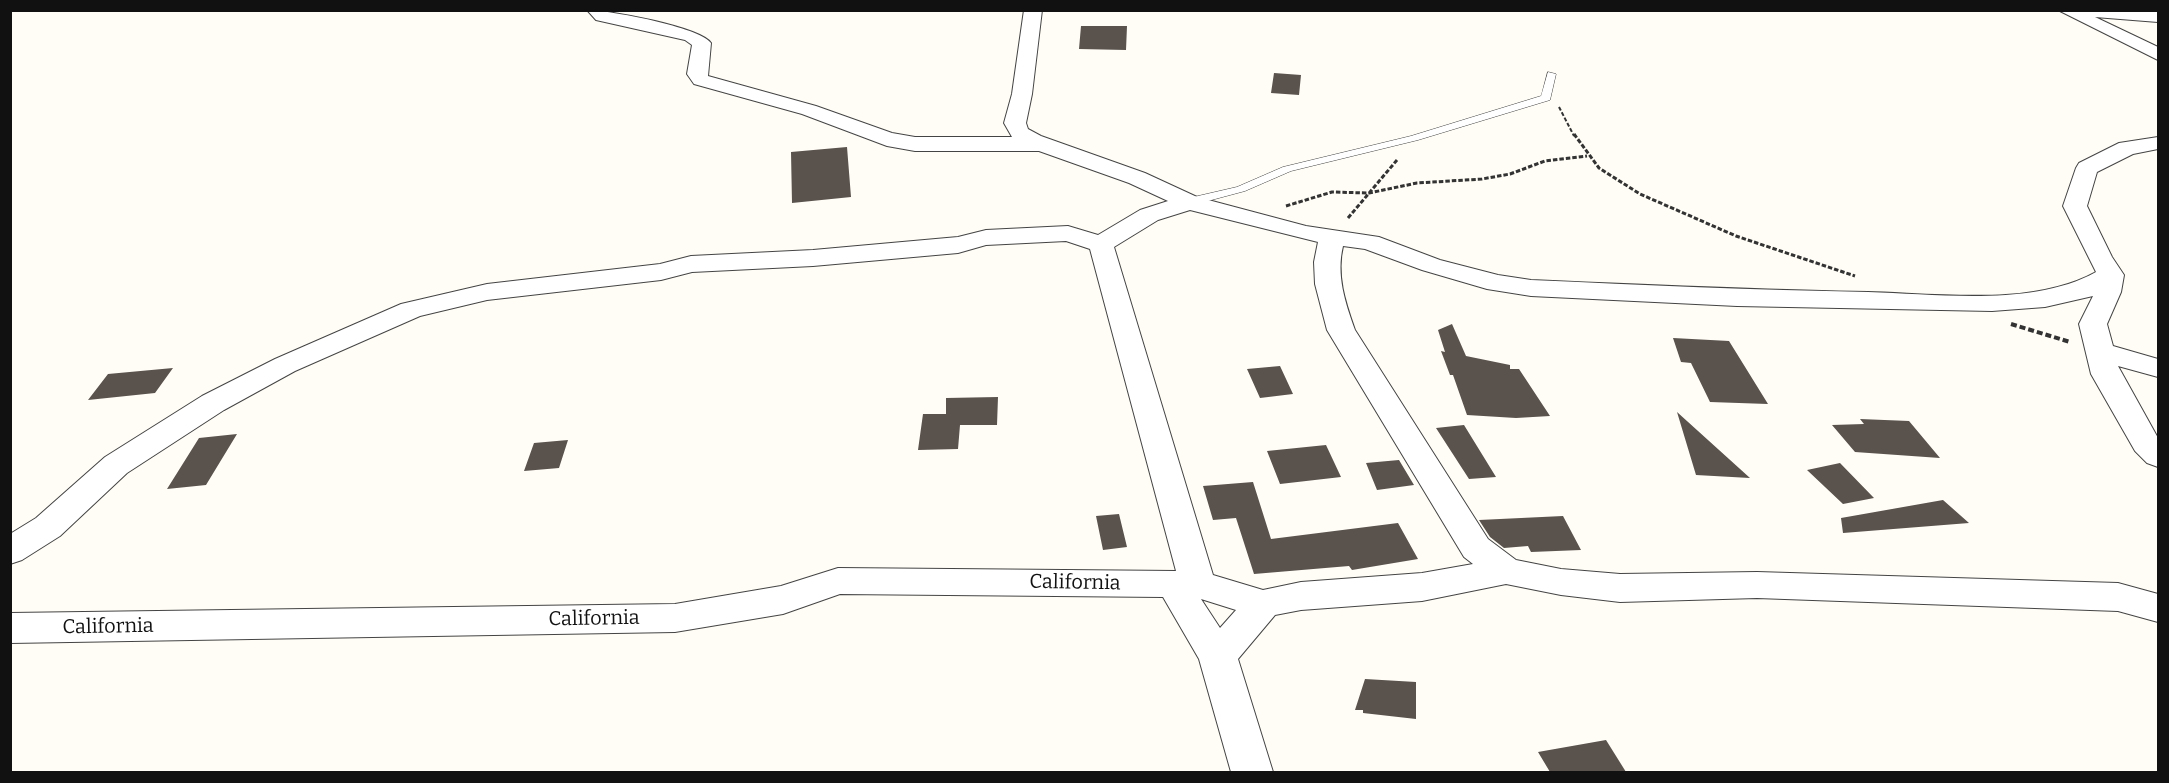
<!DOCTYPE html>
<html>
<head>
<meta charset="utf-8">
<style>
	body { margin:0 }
	#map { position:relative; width:2169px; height:783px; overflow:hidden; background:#fffdf5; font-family:Bitter,serif }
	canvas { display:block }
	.frame { position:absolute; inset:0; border:12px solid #111; pointer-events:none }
</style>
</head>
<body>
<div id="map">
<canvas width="2169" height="783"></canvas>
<div class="frame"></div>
</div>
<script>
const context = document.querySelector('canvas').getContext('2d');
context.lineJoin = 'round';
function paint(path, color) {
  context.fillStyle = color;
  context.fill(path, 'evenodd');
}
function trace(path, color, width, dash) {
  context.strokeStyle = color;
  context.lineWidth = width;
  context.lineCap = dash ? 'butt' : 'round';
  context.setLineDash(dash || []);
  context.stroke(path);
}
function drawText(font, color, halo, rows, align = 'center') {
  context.font = font + ' Bitter,serif';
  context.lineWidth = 6;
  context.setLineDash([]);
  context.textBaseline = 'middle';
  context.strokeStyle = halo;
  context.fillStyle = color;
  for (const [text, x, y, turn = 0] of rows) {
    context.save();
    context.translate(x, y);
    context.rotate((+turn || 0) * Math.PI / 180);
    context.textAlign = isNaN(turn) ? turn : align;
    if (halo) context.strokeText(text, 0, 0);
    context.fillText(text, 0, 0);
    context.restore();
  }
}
paint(new Path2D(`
	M1081 26H1127L1126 50 1079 49Z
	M1274 73 1301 75 1299 95 1271 93Z
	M847 147 851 197 792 203 791 152Z
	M1452 324 1466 356 1510 365V369H1519L1550 416 1516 418 1467 415 1453 375H1450L1441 351 1445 352 1438 330Z
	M1673 338 1729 341 1768 404 1710 402 1691 363 1681 362Z
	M1280 366 1293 394 1260 398 1247 369Z
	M173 368 155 393 88 400 108 374Z
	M998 397 997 425H960L958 449 918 450 923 414H946V398Z
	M1677 412 1750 478 1696 475Z
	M1860 419 1909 421 1940 458 1855 452 1832 425 1864 424Z
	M1464 425 1496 477 1469 479 1436 428Z
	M237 434 206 485 167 489 199 438Z
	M568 440 559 468 524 471 534 443Z
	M1326 445 1341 477 1280 484 1267 451Z
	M1399 460 1414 485 1377 490 1366 463Z
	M1840 463 1874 498 1843 504 1807 470Z
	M1253 482 1271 539 1398 523 1418 559 1352 570 1349 566 1254 574 1236 518 1213 520 1203 486Z
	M1943 500 1969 523 1843 533 1841 518Z
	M1119 514 1127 547 1103 550 1096 516Z
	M1563 516 1581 550 1531 552 1528 546 1504 548 1490 537 1479 520Z
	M1365 679 1416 682V719L1363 713V710H1355Z
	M1606 740 1626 772H1550L1538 752Z`), '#5a524d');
const service = new Path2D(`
	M1548 72 1556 74 1550 100 1418 140 1291 171 1245 191 1189 206 1183 202 1185 199 1237 187 1283 167 1411 136 1541 96Z`);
const minor = new Path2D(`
	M587 10C608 10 700 27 711 43L708 76 816 106 892 133 915 137H1012L1004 123 1012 94 1024 10H1042L1032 94 1026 123 1028 129 1041 136 1145 173 1197 197 1306 226 1379 237 1440 260 1498 275 1531 280C1643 285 1755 290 1868 292 1939 294 2033 307 2096 272L2063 206 2076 168 2079 163 2119 143 2158 137V149L2133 154 2097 172 2087 206 2112 257 2124 275 2121 292 2107 324 2113 346 2158 359V377L2118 366 2158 438V467L2147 463 2135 451 2091 374 2079 324 2093 296 2045 307 1992 311 1737 306 1531 296 1487 289 1422 270 1365 249 1343 246C1336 275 1345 302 1355 330L1488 539 1516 560 1561 569 1620 574 1757 572 2118 583 2158 594V622L2118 611 1757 598 1620 602 1561 595 1506 584 1422 601 1301 610 1275 615 1238 659 1273 772H1231L1199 659 1163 597 840 594 783 614 675 632 10 643V613L675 604 781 586 838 568 1176 571 1090 249 1066 241 986 245 958 253 813 266 692 272 661 280 487 300 420 316 295 371 224 410 127 473 60 536 22 560 10 564V534L36 518 105 457 202 396 275 359 401 304 487 284 660 264 691 256 813 250 958 237 986 230 1068 226 1098 235 1140 210 1168 201 1129 183 1039 151H915L887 146 802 114 694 84 687 74 692 45 685 40 596 20ZM1190 210 1318 242 1314 262 1315 284 1327 330 1464 557 1473 564 1422 573 1301 582 1263 590 1213 575 1114 247 1158 220ZM1201 599 1236 610 1220 628Z
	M2058 10 2158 12V22L2095 17 2158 47V60Z`);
trace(service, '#444', 1);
trace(minor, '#444', 2);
trace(new Path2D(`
	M1559 107 1574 136`), '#333', 2, [4, 2]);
trace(new Path2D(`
	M1574 134 1599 168 1640 194 1736 236 1855 276
	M1286 206 1332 192 1369 193 1417 183 1482 179 1510 174 1545 161 1587 156
	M1348 218 1397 160`), '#333', 3, [4.5, 2]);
trace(new Path2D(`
	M2011 324 2070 342`), '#333', 4, [6, 3]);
paint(service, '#fff');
paint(minor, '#fff');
drawText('20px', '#111', '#fff', [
	["California",1075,583,1],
	["California",594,619,-1],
	["California",108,627,-1]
]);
</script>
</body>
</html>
